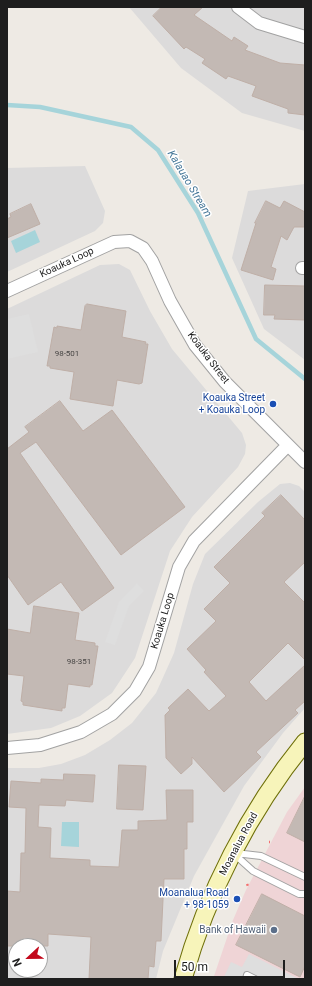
<!DOCTYPE html>
<html>
<head>
<meta charset="utf-8">
<style>
	body { margin:0 }
	#map { position:relative; width:312px; height:986px; overflow:hidden; background:#eeeae4; font-family:Roboto,sans-serif }
	canvas { display:block }
	.frame { position:absolute; inset:0; border:8px solid #1e1e1e; pointer-events:none }
	.north { position:absolute; left:8px; top:938px; width:40px; height:40px; box-sizing:border-box; background:#fff; border:1px solid #a5a5a5; border-radius:50%; rotate:248deg; font-size:11px; font-weight:700; line-height:16px; text-align:center; color:#1e1e1e }
	.north::after { content:''; display:block; margin:auto; width:14px; height:18px; background:#c3081b; clip-path:polygon(50% 0,100% 100%,50% 72%,0 100%) }
	.scale { position:absolute; left:174px; top:960px; width:111px; height:18px; box-sizing:border-box; border:2px solid #1e1e1e; border-top:0; padding-left:5px; font-size:12px; line-height:14px; white-space:nowrap; color:#1e1e1e; -webkit-text-stroke:3px #fff; paint-order:stroke }
</style>
</head>
<body>
<div id="map">
<canvas width="312" height="986"></canvas>
<div class="frame"></div>
<div class="north">N</div>
<div class="scale">50 m</div>
</div>
<script>
const context = document.querySelector('canvas').getContext('2d');
context.lineJoin = 'round';
function paint(path, color) {
  context.fillStyle = color;
  context.fill(path, 'evenodd');
}
function trace(path, color, width, dash) {
  context.strokeStyle = color;
  context.lineWidth = width;
  context.lineCap = dash ? 'butt' : 'round';
  context.setLineDash(dash || []);
  context.stroke(path);
}
function drawText(font, color, halo, rows, align = 'center') {
  context.font = font + ' Roboto,sans-serif';
  context.lineWidth = 3;
  context.setLineDash([]);
  context.textBaseline = 'middle';
  context.strokeStyle = halo;
  context.fillStyle = color;
  for (const [text, x, y, turn = 0] of rows) {
    context.save();
    context.translate(x, y);
    context.rotate((+turn || 0) * Math.PI / 180);
    context.textAlign = isNaN(turn) ? turn : align;
    if (halo) context.strokeText(text, 0, 0);
    context.fillText(text, 0, 0);
    context.restore();
  }
}
paint(new Path2D(`
	M129 7H305V131L242 113 181 68Z
	M85 166 105 211 103 223 95 231 7 272V168Z
	M305 184V360L264 329 232 258 248 191Z
	M119 264 130 270 150 311 172 349 242 433 246 445 245 454 238 467 192 517 170 551 135 658 112 693 80 716 51 728 7 734V309L100 265Z
	M290 483 299 486 305 492V708L283 733 244 786 194 876 163 951 156 979H7V768H39L61 764 85 755 110 740 132 723 156 693 174 653 193 584 205 554 258 502 280 484ZM16 946H40V970H16Z`), '#dcdbdb');
paint(new Path2D(`
	M305 787V979H213L233 920 246 890 287 812Z`), '#efd4d6');
paint(new Path2D(`
	M29 314 38 352 7 359V319Z
	M137 583 144 591 129 606 115 645 105 642 119 602Z
	M249 954 299 979H223L231 962 242 967Z`), '#dedede');
paint(new Path2D(`
	M35 230 40 242 16 253 11 241Z
	M62 822H79V847L61 846Z`), '#a6d4da');
trace(new Path2D(`
	M7 105 40 107 131 127 158 150 198 213 256 339 305 379`), '#a6d4da', 4.5);
const building = new Path2D(`
	M162 7H203L194 15 232 41 234 37 248 46 245 50 280 63 305 65V115L288 113V109L252 96 256 86 228 76 226 79 202 63 205 59 186 47 184 49 153 16Z
	M266 201 280 208 284 201 305 212V227H294L287 240 281 236 271 267 276 269 273 280 241 270 256 223H255Z
	M31 204 40 224 7 238V219L11 217 10 214Z
	M265 285 305 286V320L274 319 275 315H264Z
	M87 304 126 311 122 337 146 342 145 344H148L142 383 139 384 117 380 113 406 70 399 74 372 50 368V366H47L54 327 57 328V326L81 330 85 306Z
	M60 401 83 431 112 410 185 507 121 555 36 442 20 453 114 588 82 611 61 582 28 605 7 575V449L29 432 25 427Z
	M281 495 305 520V562L284 582 305 603V660L288 643 249 682 266 701 305 665V701L295 710 298 713 256 752 261 757 224 792 192 757V764L181 774 166 758 165 715 170 710 168 708 188 689 209 711 226 696 204 672 206 670 187 649 216 621 204 609 230 583 214 567 265 516 262 513Z
	M34 606 79 613 75 640 95 643V646H98L92 685H90V687L68 684 65 708H62V711L23 705V702L21 701 24 676 7 674V629L30 633Z
	M119 765 146 766 143 810 117 809Z
	M64 774 95 775 93 802 66 800 65 806 39 805 38 827 51 828 50 858 90 860V866L119 867 122 830H138V821L167 820 166 790H193V822H187V849H184V879H164L161 941H156L154 967 149 966 148 979H89L91 937 48 934V946H7V891L20 892 21 853H25L26 808 9 807 11 781 41 783V779L63 780Z
	M305 796V842L287 833Z
	M262 894 305 916V966L300 977 236 945Z`);
paint(building, '#c3b9b4');
trace(building, '#bfafa7', 1);
const lane = new Path2D(`
	M235 853 261 856 305 877
	M234 854 253 871 299 894H305
	M246 979 247 975 255 979`);
const street = new Path2D(`
	M238 7 259 23 305 37
	M302 268H305
	M7 291 114 242 130 241 143 248 152 261 170 301 195 345 225 382 305 462
	M7 748 40 745 81 732 112 714 135 691 149 667 179 567 194 541 288 445`);
const secondary = new Path2D(`
	M183 979C207 893 249 811 305 742`);
trace(lane, '#a2a2a2', 8);
trace(street, '#a2a2a2', 14);
trace(secondary, '#6f7009', 19);
trace(new Path2D(`
	M269 842H270
	M247 884 248 886`), '#f47070', 2.5, [2, 2]);
trace(lane, '#fff', 6);
trace(street, '#fff', 12);
trace(secondary, '#f7f4ba', 17);
for (const [x, y, r, color] of [
	[273,404,4,"#1a4fb4"],
	[237,899,4,"#1a4fb4"],
	[274,930,4,"#5c6f8a"]
]) {
  const dot = new Path2D();
  dot.arc(x, y, r, 0, 2 * Math.PI);
  context.fillStyle = color;
  context.fill(dot);
  trace(dot, '#fff', 1.5);
}
drawText('8px', '#474544', null, [
	["98-501",67,354],
	["98-351",79,662]
]);
drawText('10px', '#1e1e1e', '#fff', [
	["Koauka Loop",67,263,-25],
	["Koauka Street",208,358,53],
	["Koauka Loop",163,621,-73],
	["Moanalua Road",239,844,-62]
]);
drawText('10px', '#164399', '#fff', [
	["Koauka Street",265,398],
	["+ Koauka Loop",265,410],
	["Moanalua Road",229,893],
	["+ 98-1059",229,905]
], 'right');
drawText('10px', '#4e5e75', '#fff', [
	["Bank of Hawaii",266,930]
], 'right');
drawText('italic 11px', '#48799a', '#fff', [
	["Kalauao Stream",189,184,59]
]);
</script>
</body>
</html>
